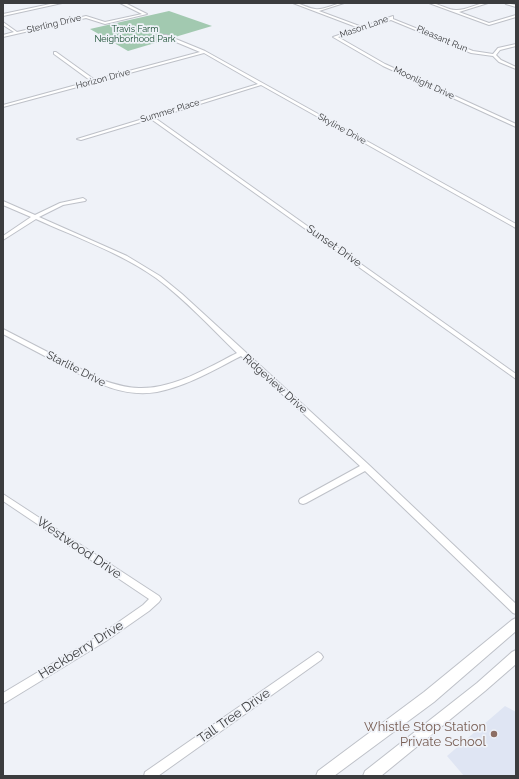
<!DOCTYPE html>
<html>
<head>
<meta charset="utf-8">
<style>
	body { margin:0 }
	#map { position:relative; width:519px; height:779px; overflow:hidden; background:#eff2f8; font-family:Raleway,sans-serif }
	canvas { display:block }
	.frame { position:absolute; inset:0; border:4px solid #3b3c3e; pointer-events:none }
</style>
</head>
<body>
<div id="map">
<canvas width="519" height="779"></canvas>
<div class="frame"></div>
</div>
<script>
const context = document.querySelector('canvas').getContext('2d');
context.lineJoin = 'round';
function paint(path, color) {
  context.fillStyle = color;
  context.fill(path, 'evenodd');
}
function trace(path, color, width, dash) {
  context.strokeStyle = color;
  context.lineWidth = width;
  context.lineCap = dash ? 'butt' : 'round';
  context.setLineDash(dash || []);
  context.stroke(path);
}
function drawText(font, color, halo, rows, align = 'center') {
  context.font = font + ' Raleway,sans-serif';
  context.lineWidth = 3.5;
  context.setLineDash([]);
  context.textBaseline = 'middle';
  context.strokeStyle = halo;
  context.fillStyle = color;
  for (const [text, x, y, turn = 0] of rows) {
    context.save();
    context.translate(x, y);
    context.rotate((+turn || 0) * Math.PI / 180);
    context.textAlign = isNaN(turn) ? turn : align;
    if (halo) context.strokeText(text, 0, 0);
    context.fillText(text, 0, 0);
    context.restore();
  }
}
paint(new Path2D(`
	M505 706 516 712V776H464L447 756Z`), '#dfe5f3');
paint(new Path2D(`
	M169 11 212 26 128 51 90 29Z`), '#a2c9b0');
const minor = new Path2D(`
	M55 3H62L3 16V14Z
	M120 3H125L147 14 105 24 86 18 3 37V35L14 32 3 25V22L17 32 86 16 105 22 142 14Z
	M293 3C301 3 307 8 315 9 323 11 335 3 344 3L319 11 362 27 393 16V19L473 51 493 54 498 48 516 44V46L500 50 496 55 501 60 516 67V69L499 62 493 56 471 53 391 20 338 37 385 64 516 124V127L383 66 333 37 359 28Z
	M429 3C439 3 449 11 457 10 467 10 477 3 488 3L459 12 489 23 516 15V17L489 25Z
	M505 3 516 5V7L506 4Z
	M164 35H166L205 51 516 224V228L514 227 261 85 155 118 516 374V379L151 119 81 140 77 139 258 84 204 53 3 107V105L91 81 54 54V52H56L95 80 200 52 164 37Z
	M83 198 86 200 85 201 63 205 39 217 127 256 160 276 182 294 369 465 516 604V614L513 613 365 471 306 503 303 504 300 503 299 501 300 499 360 466 241 356C214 370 187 386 157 392 120 398 91 380 60 364 41 354 22 344 3 334V329L102 380C114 384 126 388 139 388 174 389 207 368 237 353 211 328 186 300 156 278 121 253 75 237 36 219L3 240V236L31 217 3 205V201L35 215 60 203Z
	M3 494 159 596 161 599 159 602 149 611 106 641 3 704V693L100 635 143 605 149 599 3 501Z
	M318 652 321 654 323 657 321 660 158 776H144L145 772Z`);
const major = new Path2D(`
	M516 618V631L434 702 334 776H316L318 771 424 692 512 620Z
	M516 650V664L485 691 381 776H363L365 771 477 683 512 652Z`);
trace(minor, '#bec1c8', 2);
trace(major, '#bec1c8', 2);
paint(minor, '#fff');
paint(major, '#fff');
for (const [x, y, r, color] of [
	[494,734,4,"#8d6e63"]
]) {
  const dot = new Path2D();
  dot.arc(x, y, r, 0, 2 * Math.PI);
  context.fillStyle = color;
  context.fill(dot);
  trace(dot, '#eff2f8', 1.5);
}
drawText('9px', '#3b3c3e', '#eff2f8', [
	["Sterling Drive",54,24,-13],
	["Mason Lane",364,27,-19],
	["Pleasant Run",442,39,23],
	["Horizon Drive",103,79,-15],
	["Moonlight Drive",424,83,25],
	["Summer Place",170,111,-17],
	["Skyline Drive",342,129,29]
]);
drawText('9px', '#184d31', '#eff2f8', [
	["Travis Farm",135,29],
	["Neighborhood Park",135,39]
]);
drawText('11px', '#3b3c3e', '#eff2f8', [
	["Sunset Drive",334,246,35],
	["Starlite Drive",76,369,27],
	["Ridgeview Drive",275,384,42]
]);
drawText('13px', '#3b3c3e', '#eff2f8', [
	["Westwood Drive",79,548,34],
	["Hackberry Drive",81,650,-32],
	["Tall Tree Drive",234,716,-35]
]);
drawText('13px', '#785e54', '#eff2f8', [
	["Whistle Stop Station",486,727],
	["Private School",486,742]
], 'right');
</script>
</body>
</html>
